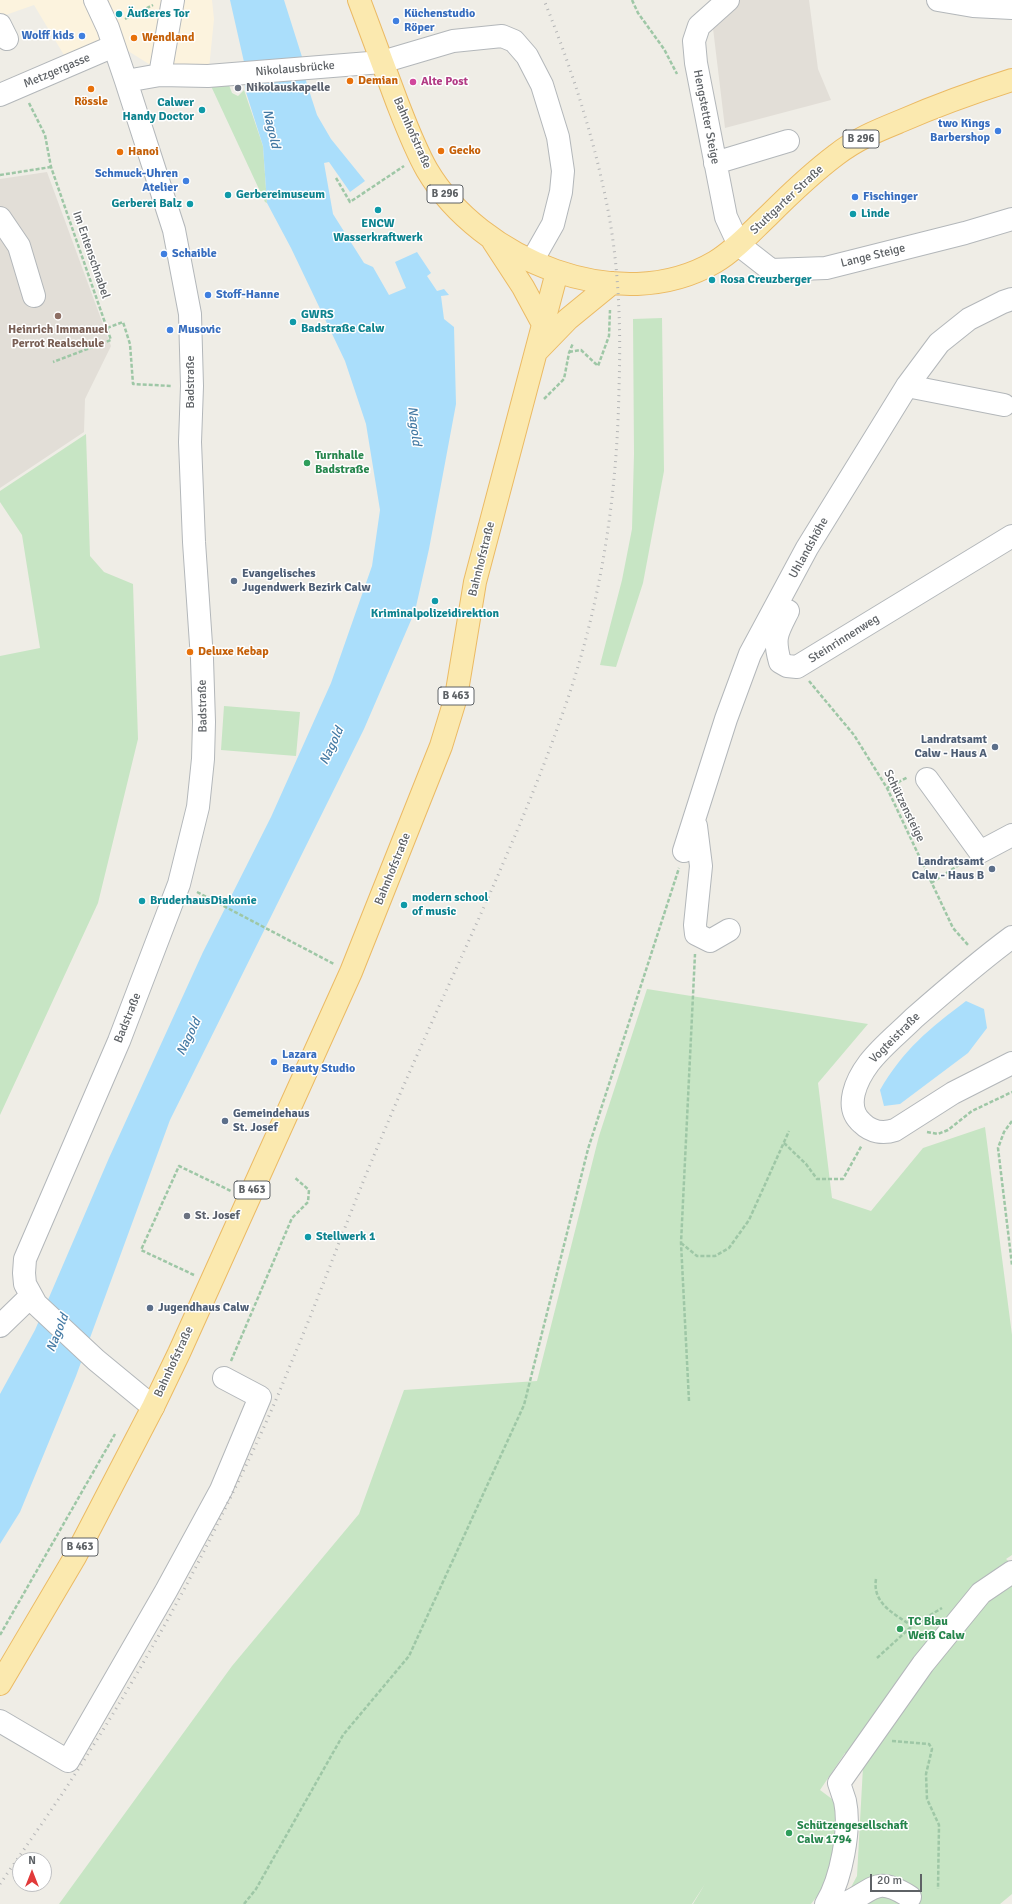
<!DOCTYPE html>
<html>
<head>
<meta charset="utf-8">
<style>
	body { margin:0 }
	#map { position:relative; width:1012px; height:1904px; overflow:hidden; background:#efede6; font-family:Signika,sans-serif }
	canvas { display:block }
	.north { position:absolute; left:12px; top:1852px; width:40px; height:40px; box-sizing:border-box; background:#fff; border:1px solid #bfc0c2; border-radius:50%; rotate:0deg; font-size:11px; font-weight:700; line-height:16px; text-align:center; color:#5e6266 }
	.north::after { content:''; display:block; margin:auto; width:14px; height:18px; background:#e13a3a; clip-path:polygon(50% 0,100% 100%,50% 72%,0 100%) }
	.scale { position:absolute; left:870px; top:1874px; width:52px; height:18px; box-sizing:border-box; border:2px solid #5e6266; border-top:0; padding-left:5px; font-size:12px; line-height:14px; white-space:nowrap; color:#5e6266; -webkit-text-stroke:3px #fff; paint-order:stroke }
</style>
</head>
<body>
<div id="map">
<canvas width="1012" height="1904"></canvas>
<div class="north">N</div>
<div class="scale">20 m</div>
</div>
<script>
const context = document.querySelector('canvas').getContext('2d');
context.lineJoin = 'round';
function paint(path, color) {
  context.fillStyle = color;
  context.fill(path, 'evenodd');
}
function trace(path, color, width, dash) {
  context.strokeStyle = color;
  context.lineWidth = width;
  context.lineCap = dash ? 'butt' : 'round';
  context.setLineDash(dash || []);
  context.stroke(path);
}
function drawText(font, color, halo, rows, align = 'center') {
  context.font = font + ' Signika,sans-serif';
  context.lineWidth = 3;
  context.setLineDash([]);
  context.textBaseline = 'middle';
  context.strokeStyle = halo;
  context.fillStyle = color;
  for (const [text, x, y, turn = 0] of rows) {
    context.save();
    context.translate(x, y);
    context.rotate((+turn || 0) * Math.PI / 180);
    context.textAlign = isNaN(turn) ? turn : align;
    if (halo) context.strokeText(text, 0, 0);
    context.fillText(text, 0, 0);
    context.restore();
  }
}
paint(new Path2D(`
	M0 0H212L214 19 209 69 152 66 125 49 73 70 34 5 0 17Z`), '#fcf3de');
paint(new Path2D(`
	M738 0H809L818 69 831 100 725 128 712 20Z
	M47 172 111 346 85 399 84 432 0 488V179Z`), '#e2ded7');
paint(new Path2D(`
	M229 85 232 93 238 96 244 90 263 146 267 203 265 202 211 86Z
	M662 318 664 471 643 583 616 667 600 665 622 580 632 529 634 454 633 319Z
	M86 434 90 556 104 572 133 584 138 739 98 903 0 1115V656L40 648 22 535 0 502V491Z
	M224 706 300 712 296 756 221 750Z
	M647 989 868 1024 818 1083 832 1198 871 1211 923 1148 985 1127 1012 1335V1555L1006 1559 1012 1564V1894L1000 1904H842L857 1876 863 1767 845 1753 820 1790 840 1805 830 1880 811 1904H693L705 1884 692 1904H59L232 1666 359 1514 404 1390 537 1381 599 1136Z`), '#c7e5c4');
paint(new Path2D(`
	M230 0H284L303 60 306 81 317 115 331 139 365 181 350 192 329 162 324 163 333 214 364 263 373 267 389 295 406 288 395 262 417 252 431 273 427 276 437 291 444 289 449 295 441 296 444 319 454 327 456 404 429 549 415 611 364 729 170 1120 76 1376 20 1512 0 1544V1394L35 1330 109 1158 203 952 271 817 331 683 372 566 380 510 366 424 345 361 291 248 267 203 263 146 245 89 244 62Z
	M966 1001 984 1009 987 1028 968 1053 900 1104 884 1106 880 1090C904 1049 929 1029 966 1001Z`), '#aadefb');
const minor = new Path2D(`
	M95 0 108 28 126 81 174 230 190 314 192 386 190 442 194 542 202 659 204 722 203 759 198 807 179 884 119 1041 25 1259 24 1273 25 1284 36 1304 96 1360 153 1407
	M728 0 699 26 694 41 696 63 726 217 739 245 771 270 826 268 965 233 1012 219
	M938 0 973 6 1012 8
	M0 25 7 39
	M160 75 173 0
	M126 81 160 75 208 76 382 62 453 41 502 36 514 41 527 56 542 85 558 137 563 171 561 192 553 224 532 261
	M0 95 114 46
	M715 163 788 141
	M0 218 19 246 34 296
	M907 386 1004 405
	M788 611C777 633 773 637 780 662L787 666 797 667 1012 536
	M927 779 980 852 1012 835
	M696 826 701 866 695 925 696 934 710 941 729 930
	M684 851 726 719 750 654 807 548 907 386 939 343 969 319 1003 302 1012 299
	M1012 937C978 962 946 990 914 1018 899 1033 882 1046 869 1063 857 1079 843 1107 862 1123 871 1132 883 1134 895 1130L953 1093 1012 1063
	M0 1326 30 1297
	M0 1721 68 1761 166 1591 221 1490 260 1397 224 1378
	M826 1904C841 1880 851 1829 845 1801 843 1795 841 1789 839 1783L923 1664 981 1593 1012 1572
	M844 1904C875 1890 875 1875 910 1897`);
const major = new Path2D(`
	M359 0C372 34 384 68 397 102 406 125 415 149 427 170 480 260 620 318 715 262 735 250 751 232 768 216 789 195 812 173 836 155 856 139 879 130 901 121 938 105 974 92 1012 80
	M493 241 523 287 543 324
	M537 351 568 319 612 283
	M0 1684 75 1557 153 1407 179 1353 351 972 441 746 456 697 475 582 557 272`);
trace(minor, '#b3b7ba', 24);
trace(major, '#ebba64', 24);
trace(new Path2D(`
	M632 0 638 13 664 49 677 74
	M125 19 153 5
	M29 103 45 135 51 167 111 340 53 362
	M0 175 51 167
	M336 178 350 202 404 166
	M107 328 123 322 130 344 133 384 172 386
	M569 352 581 350 598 366 609 336 610 310
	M544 399 564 379 569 353 573 343
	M809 681 854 735 887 788 953 928 969 946
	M887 788 908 777
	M931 883 965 861
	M197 892 334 964
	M1012 1121 1004 1132 998 1148 1012 1265
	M927 1132 938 1134 948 1130 972 1111 1012 1092
	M784 1143 806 1164 817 1179H843L862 1145
	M681 1243 697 1256H715L729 1248 749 1220 789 1131
	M194 1275 141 1250 179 1166 231 1191
	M231 1361 292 1218 308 1202 309 1190 294 1177
	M689 1401 681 1243 695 954
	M876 1579C872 1604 895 1614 912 1626L942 1608
	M0 1635 115 1434
	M877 1658 912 1626
	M892 1741 929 1744 932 1749 926 1774 927 1799 939 1825 938 1889
	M244 1904 256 1889 343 1735 409 1656 524 1405 588 1149 679 868`), '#9ec7a6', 2.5, [4, 2]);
trace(minor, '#fff', 22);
trace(major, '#fbe9af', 22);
trace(new Path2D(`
	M0 1884C29 1842 59 1800 86 1757 135 1680 181 1599 221 1517 245 1468 269 1419 289 1368 321 1293 348 1216 380 1141 439 999 510 862 561 718 600 611 617 501 619 388 621 327 619 265 607 205 593 134 571 67 544 0`), '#b4b5b6', 3, [1, 5]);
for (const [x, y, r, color] of [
	[119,14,4,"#0f9aa8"],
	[396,21,4,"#3f7fe0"],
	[82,36,4,"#3f7fe0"],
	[134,38,4,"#e8710a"],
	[350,81,4,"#e8710a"],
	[413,82,4,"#d1479c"],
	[238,88,4,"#6b7280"],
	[91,89,4,"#e8710a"],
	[202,110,4,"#0f9aa8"],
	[998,131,4,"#3f7fe0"],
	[441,151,4,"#e8710a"],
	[120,152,4,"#e8710a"],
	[186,181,4,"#3f7fe0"],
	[228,195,4,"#0f9aa8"],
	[855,197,4,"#3f7fe0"],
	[190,204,4,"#0f9aa8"],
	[378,210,4,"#0f9aa8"],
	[853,214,4,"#0f9aa8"],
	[164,254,4,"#3f7fe0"],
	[712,280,4,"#0f9aa8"],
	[208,295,4,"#3f7fe0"],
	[58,316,4,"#8d6e63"],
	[293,322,4,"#0f9aa8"],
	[170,330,4,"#3f7fe0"],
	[307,463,4,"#2e9e5b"],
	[234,581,4,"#5c6f8a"],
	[435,601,4,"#0f9aa8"],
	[190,652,4,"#e8710a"],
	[995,747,4,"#5c6f8a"],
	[992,869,4,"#5c6f8a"],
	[142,901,4,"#0f9aa8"],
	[404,905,4,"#0f9aa8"],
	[274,1062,4,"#3f7fe0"],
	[225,1121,4,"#5c6f8a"],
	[187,1216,4,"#6b7280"],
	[308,1237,4,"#0f9aa8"],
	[150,1308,4,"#5c6f8a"],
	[900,1629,4,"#2e9e5b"],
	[789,1833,4,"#2e9e5b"]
]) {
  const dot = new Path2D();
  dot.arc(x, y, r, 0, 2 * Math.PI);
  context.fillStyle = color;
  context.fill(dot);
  trace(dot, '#fff', 1.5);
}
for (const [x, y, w] of [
	[861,139,36],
	[445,194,36],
	[456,696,36],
	[252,1190,36],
	[80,1547,36]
]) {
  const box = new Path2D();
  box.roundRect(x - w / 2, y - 9, w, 18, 3);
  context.fillStyle = '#fff';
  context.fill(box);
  trace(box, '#5e6266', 1);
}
drawText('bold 11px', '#5e6266', null, [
	["B 296",861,139],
	["B 296",445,194],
	["B 463",456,696],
	["B 463",252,1190],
	["B 463",80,1547]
]);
drawText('bold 12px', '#0d838f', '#fff', [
	["Äußeres Tor",127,14],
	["Calwer",194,103,"right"],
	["Handy Doctor",194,117,"right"],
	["Gerbereimuseum",236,195],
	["Gerberei Balz",182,204,"right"],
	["Linde",861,214],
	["ENCW",378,224,"center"],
	["Wasserkraftwerk",378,238,"center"],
	["Rosa Creuzberger",720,280],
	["GWRS",301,315],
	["Badstraße Calw",301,329],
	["Kriminalpolizeidirektion",435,614,"center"],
	["modern school",412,898],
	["of music",412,912],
	["BruderhausDiakonie",150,901],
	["Stellwerk 1",316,1237]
], 'left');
drawText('bold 12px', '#366cbe', '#fff', [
	["Küchenstudio",404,14],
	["Röper",404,28],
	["Wolff kids",74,36,"right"],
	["two Kings",990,124,"right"],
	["Barbershop",990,138,"right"],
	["Schmuck-Uhren",178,174,"right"],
	["Atelier",178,188,"right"],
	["Fischinger",863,197],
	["Schaible",172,254],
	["Stoff-Hanne",216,295],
	["Musovic",178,330],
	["Lazara",282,1055],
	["Beauty Studio",282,1069]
], 'left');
drawText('bold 12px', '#c56008', '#fff', [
	["Wendland",142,38],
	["Demian",358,81],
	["Rössle",91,102,"center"],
	["Gecko",449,151],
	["Hanoi",128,152],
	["Deluxe Kebap",198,652]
], 'left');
drawText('12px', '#5e6266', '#fff', [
	["Nikolausbrücke",295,69,-5],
	["Metzgergasse",57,71,-23],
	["Hengstetter Steige",706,117,79],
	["Bahnhofstraße",412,133,66],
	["Stuttgarter Straße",787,200,-43],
	["Im Entenschnabel",91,255,71],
	["Lange Steige",873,256,-14],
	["Badstraße",191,382,-90],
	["Uhlandshöhe",809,548,-61],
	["Bahnhofstraße",482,559,-76],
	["Steinrinnenweg",844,639,-32],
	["Badstraße",203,706,-91],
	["Schützensteige",904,806,64],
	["Bahnhofstraße",393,869,-68],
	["Badstraße",128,1018,-68],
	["Vogteistraße",895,1038,-45],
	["Bahnhofstraße",174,1362,-65]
]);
drawText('bold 12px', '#b23c85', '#fff', [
	["Alte Post",421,82]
], 'left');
drawText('bold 12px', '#5b616d', '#fff', [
	["Nikolauskapelle",246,88],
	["St. Josef",195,1216]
], 'left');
drawText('bold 12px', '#785e54', '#fff', [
	["Heinrich Immanuel",58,330],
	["Perrot Realschule",58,344]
]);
drawText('bold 12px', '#27864d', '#fff', [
	["Turnhalle",315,456],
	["Badstraße",315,470],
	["TC Blau",908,1622],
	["Weiß Calw",908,1636],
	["Schützengesellschaft",797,1826],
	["Calw 1794",797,1840]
], 'left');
drawText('bold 12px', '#4e5e75', '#fff', [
	["Evangelisches",242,574],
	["Jugendwerk Bezirk Calw",242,588],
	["Landratsamt",987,740,"right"],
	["Calw - Haus A",987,754,"right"],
	["Landratsamt",984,862,"right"],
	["Calw - Haus B",984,876,"right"],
	["Gemeindehaus",233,1114],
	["St. Josef",233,1128],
	["Jugendhaus Calw",158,1308]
], 'left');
drawText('italic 13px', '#447aa4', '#fff', [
	["Nagold",271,129,77],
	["Nagold",414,426,83],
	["Nagold",332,746,-65],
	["Nagold",189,1037,-64],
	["Nagold",58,1333,-68]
]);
</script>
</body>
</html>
